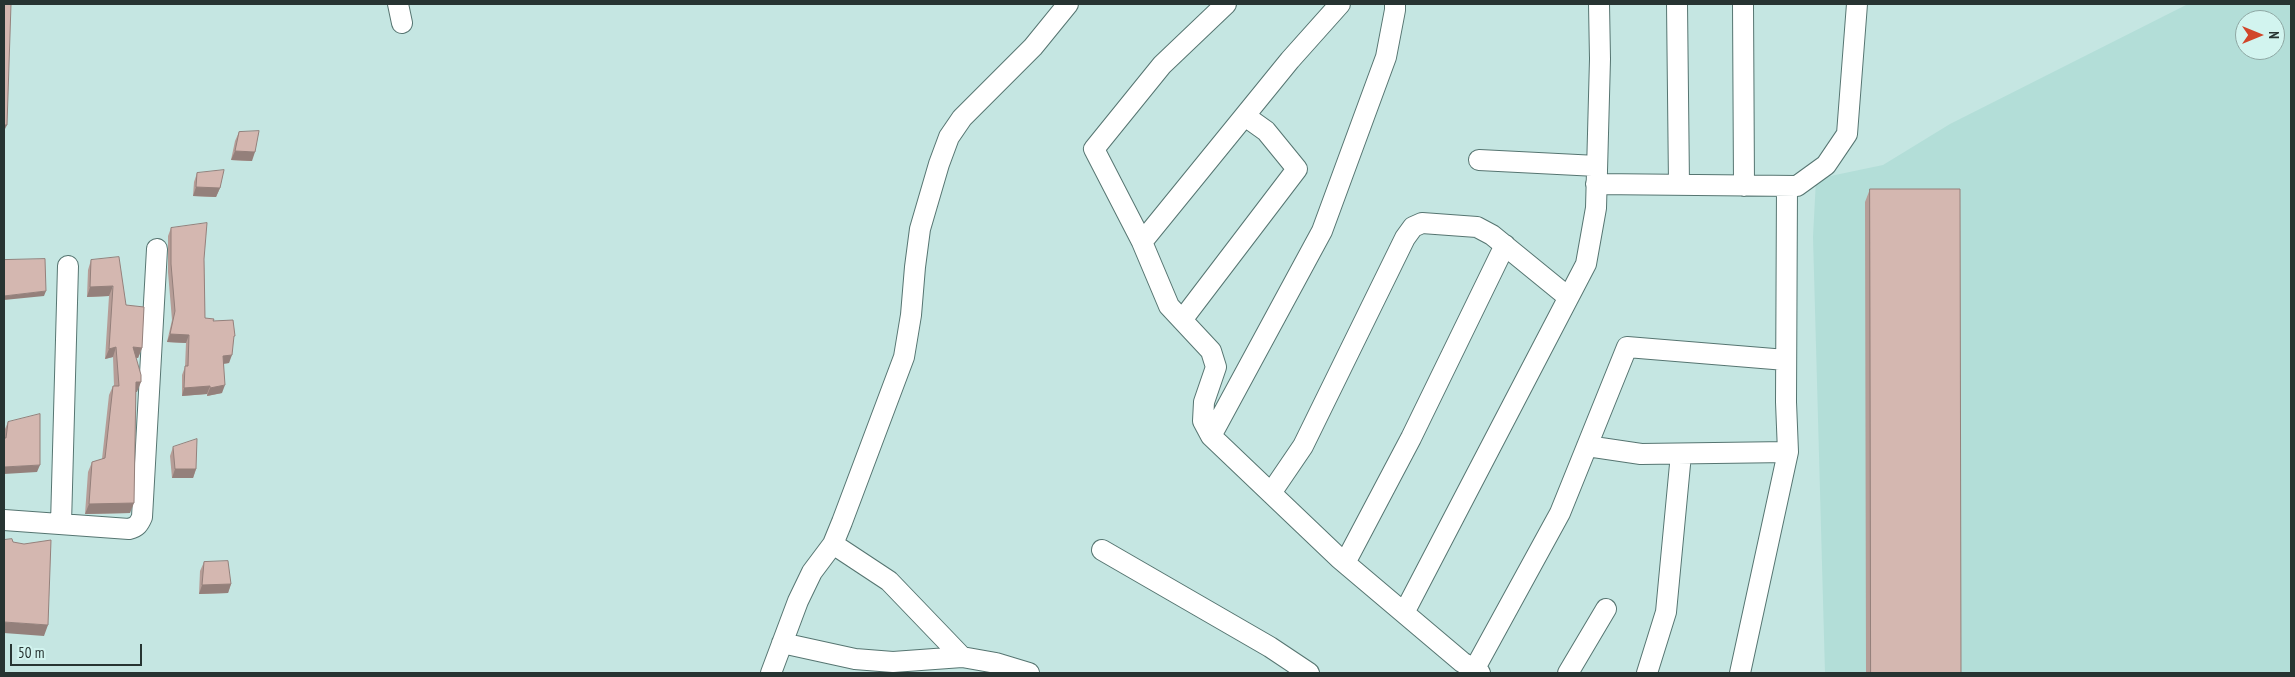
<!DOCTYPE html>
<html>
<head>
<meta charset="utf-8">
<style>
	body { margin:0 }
	#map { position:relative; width:2295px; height:677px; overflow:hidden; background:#c5e6e2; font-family:"PT Sans Narrow",sans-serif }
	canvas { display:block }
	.frame { position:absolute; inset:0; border:5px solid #273432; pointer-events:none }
	.north { position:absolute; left:2235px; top:10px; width:50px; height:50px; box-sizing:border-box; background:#d2f4ef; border:1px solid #8ea7a3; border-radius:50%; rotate:90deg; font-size:14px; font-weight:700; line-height:20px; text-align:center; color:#273432 }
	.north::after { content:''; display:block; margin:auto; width:18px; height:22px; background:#d1462a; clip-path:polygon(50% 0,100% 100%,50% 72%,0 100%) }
	.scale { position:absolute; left:10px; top:644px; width:132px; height:22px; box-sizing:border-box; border:2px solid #273432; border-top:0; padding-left:6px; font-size:15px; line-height:18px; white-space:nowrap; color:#273432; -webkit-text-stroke:4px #d2f4ef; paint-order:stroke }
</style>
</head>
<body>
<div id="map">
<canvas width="2295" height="677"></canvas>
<div class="frame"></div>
<div class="north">N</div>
<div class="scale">50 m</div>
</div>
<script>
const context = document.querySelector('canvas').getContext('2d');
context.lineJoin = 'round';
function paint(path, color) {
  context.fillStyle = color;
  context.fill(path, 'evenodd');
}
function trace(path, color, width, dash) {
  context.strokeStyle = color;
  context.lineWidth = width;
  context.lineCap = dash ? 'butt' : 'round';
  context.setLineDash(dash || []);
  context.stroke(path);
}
paint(new Path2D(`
	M2188 4H2291V673H1825L1813 237 1816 179 1883 165 1950 124ZM2245 20H2275V50H2245Z`), '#b3ded8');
const minor = new Path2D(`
	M398 4 402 23
	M1226 4 1162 65 1094 149 1142 242 1169 306 1211 351 1216 367 1204 402 1203 421 1211 436 1339 558 1462 662 1480 673
	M1677 4 1679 185
	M1743 4 1744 186
	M1479 160 1597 166
	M1596 184 1797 186 1826 165 1847 134 1857 4
	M1142 242 1290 60 1340 4
	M1182 320 1297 169 1266 131 1245 116
	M1211 436 1322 231 1386 57 1395 10V4
	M1587 446 1641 454 1788 452
	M1271 493 1303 446 1405 238 1413 227 1422 223 1477 227 1492 235 1568 297
	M4 520 129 529C137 527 139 524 142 517L157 249
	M61 524 68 266
	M833 544 889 581 962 657
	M1102 550 1270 647 1309 673
	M1345 563 1411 438 1505 245
	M1404 613 1586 264 1596 208 1600 59 1599 4
	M782 643 855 659 893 662 962 657 996 663 1029 673
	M1474 670 1560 513 1627 347 1786 360
	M771 673 798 601 812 572 833 544 842 522 904 357 911 315 915 267 920 229 939 164 949 137 962 118 1033 47 1068 4
	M1568 673 1606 609
	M1647 673 1666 612 1681 454
	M1740 673 1788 452 1786 402 1787 186`);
trace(minor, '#567571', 22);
trace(minor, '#fff', 20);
paint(new Path2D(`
	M239 132 252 161 231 160 235 141Z
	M197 173 220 188 216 197 193 196 194 182Z
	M1870 189 1961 673H1866L1865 202Z
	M171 228 204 259 205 318 213 321 233 342 229 363 224 364 222 393 207 396V394L182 396V375L185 367 186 343 167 342 172 320 168 272V236Z
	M91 260 126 305 142 348 138 358H136L137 392H136L130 513 85 514 88 472 92 462 102 459 109 395 113 386H114L113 357 105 359 109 296 87 297 88 270Z
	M8 422 37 472 4 438 5 429Z
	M173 447 196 469 193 478H172L170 456Z
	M204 562 231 584 228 593 199 594 200 571Z`), '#b69d97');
paint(new Path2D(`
	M4 125H7L5 129H4Z
	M235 151 255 152 252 161 231 160Z
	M196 187 220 188 216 197 193 196Z
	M113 286 109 296 87 297 90 287Z
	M46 291 44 296 4 300V296Z
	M170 334 189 335 186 343 167 342Z
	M116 347 113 357 105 359 109 349Z
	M133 347 142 348 138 358 129 357Z
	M232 355 229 363 220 364 223 356Z
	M136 382H141L137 392H133Z
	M225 385 222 393 207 396 210 388Z
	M210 386 207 394 182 396 184 388Z
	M40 465 37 472 4 474V467Z
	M175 469H196L193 478H172Z
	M134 503 130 513 85 514 89 504Z
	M231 584 228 593 199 594 202 585Z
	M4 622 48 625 44 636 4 633Z`), '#94807b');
const building = new Path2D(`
	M4 4H11L7 125H4Z
	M259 131 255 152 235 151 239 132Z
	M224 170 220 188 196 187 197 173Z
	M1870 189H1960L1961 673H1871Z
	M207 223 204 259 205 318 214 319 213 321 233 320 235 336H234L232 355 223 356 225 385 210 388V386L184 388 185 366H188L189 335 170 334 175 311 171 264V228Z
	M119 257 126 305 144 307 142 348 133 347 141 375V382H136L134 503 89 504 92 462 105 458 113 386H119L116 347 109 349 113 286 90 287 91 260Z
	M45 259 46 291 4 296V260Z
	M40 414V465L4 467V438H6L8 422Z
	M197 439 196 469H175L173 447Z
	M12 539 13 542 24 544 51 540 48 625 4 622V540Z
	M228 561 231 584 202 585 204 562Z`);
paint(building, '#d4b7b0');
trace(building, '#94807b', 1);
</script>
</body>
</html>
